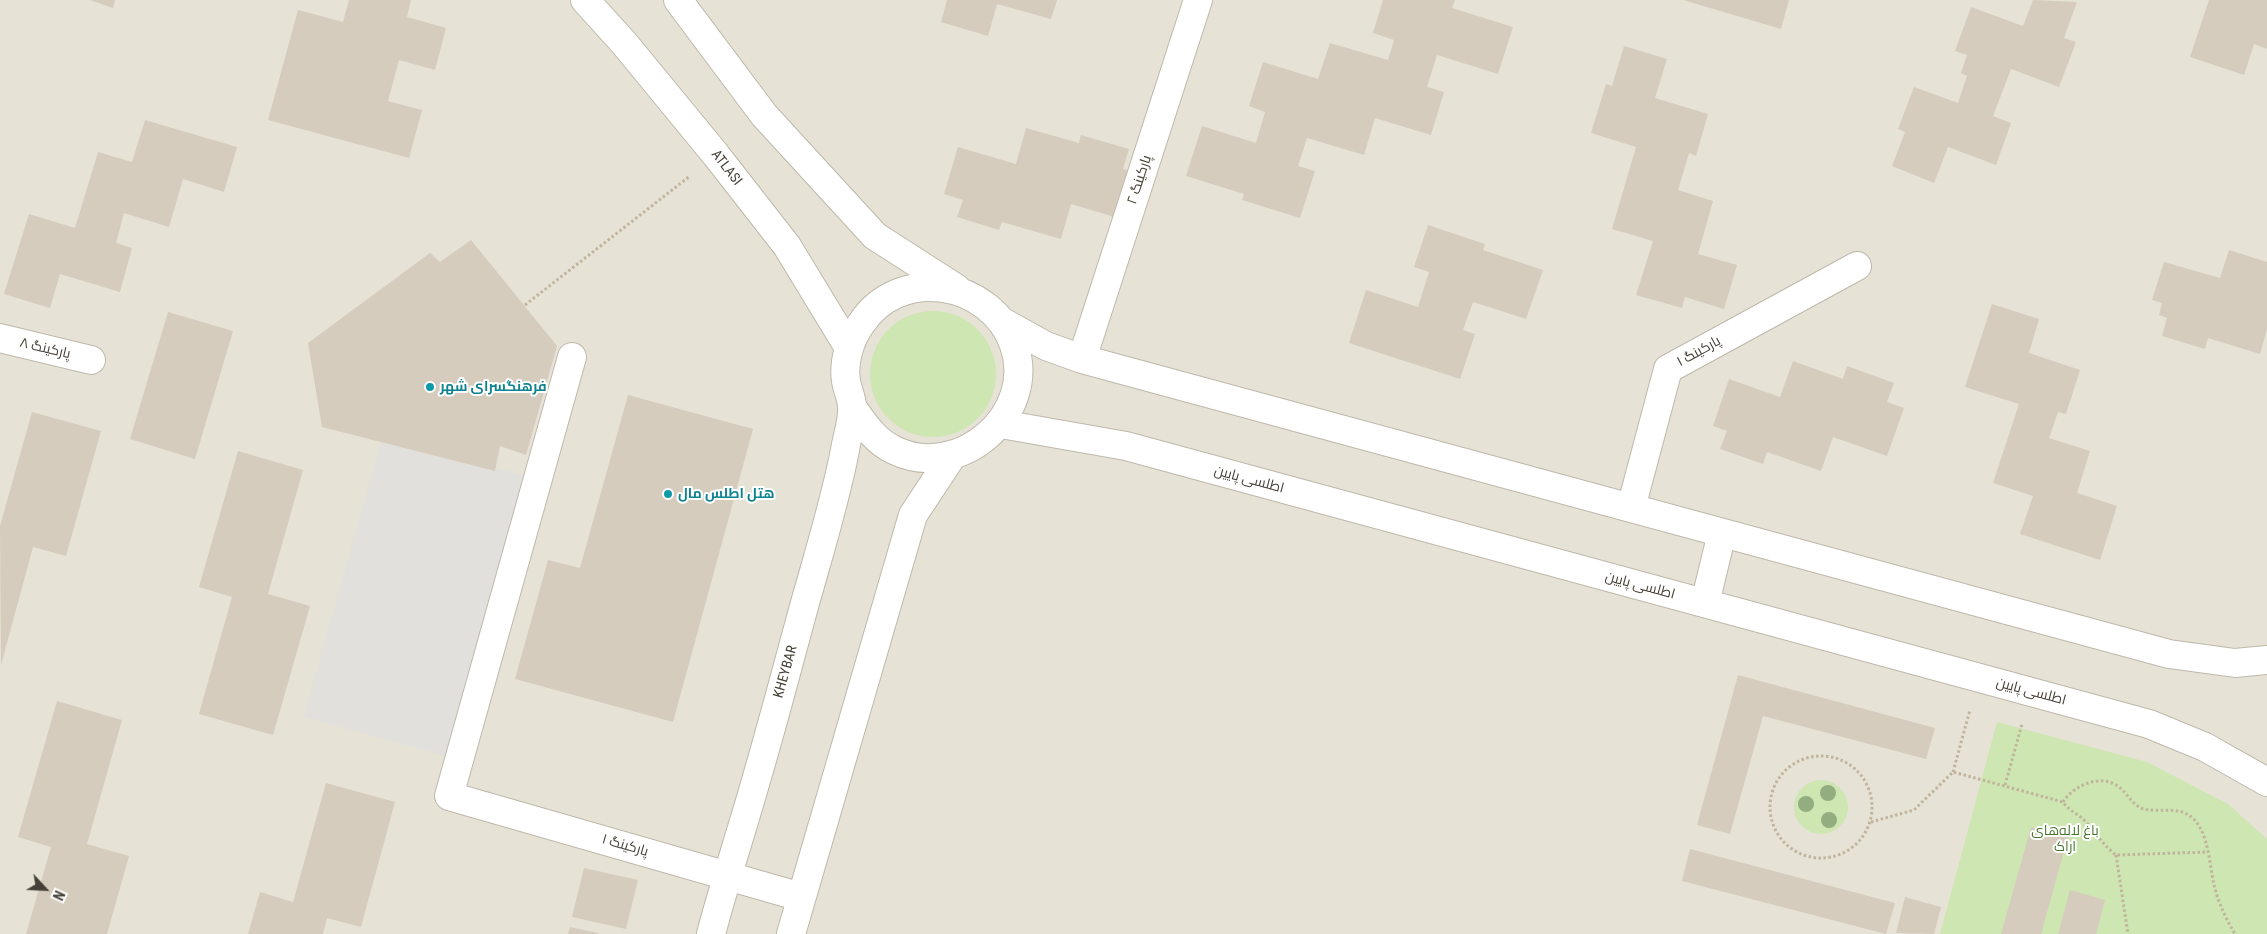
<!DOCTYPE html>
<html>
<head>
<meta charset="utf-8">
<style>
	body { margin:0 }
	#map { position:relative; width:2267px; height:934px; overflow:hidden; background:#f3f0e8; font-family:"Roboto Condensed",sans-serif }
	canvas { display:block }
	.north { position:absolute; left:20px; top:864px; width:50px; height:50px; -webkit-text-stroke:4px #fff; paint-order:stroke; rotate:115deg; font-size:14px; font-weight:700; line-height:20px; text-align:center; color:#464137 }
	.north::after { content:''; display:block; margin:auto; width:18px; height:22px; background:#464137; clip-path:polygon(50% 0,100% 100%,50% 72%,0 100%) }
</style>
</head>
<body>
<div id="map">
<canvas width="2267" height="934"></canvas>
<div class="north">N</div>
</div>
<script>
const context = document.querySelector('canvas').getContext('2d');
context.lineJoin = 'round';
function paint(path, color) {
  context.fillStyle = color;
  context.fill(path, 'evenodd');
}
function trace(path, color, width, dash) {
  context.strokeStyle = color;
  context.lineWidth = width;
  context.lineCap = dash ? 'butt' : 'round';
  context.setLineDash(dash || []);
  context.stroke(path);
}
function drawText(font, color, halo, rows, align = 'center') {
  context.font = font + ' "Roboto Condensed",Cairo,sans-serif';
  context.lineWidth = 4;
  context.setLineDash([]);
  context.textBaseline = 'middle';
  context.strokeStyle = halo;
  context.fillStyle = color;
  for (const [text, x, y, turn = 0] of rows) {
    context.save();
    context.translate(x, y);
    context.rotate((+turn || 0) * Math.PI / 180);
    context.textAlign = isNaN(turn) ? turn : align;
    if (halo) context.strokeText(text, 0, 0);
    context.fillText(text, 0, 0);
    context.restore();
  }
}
paint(new Path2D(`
	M0 0H2267V934H0Z`), '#e7e2d6');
paint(new Path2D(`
	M870 374a63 63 0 1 1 126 0a63 63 0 1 1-126 0Z
	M1997 722 2147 762 2228 804 2267 839V934H1940Z
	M1794 807a27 27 0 1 1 54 0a27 27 0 1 1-54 0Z`), '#cee6b2');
paint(new Path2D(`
	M383 436 528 477 449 757 304 717Z`), '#e2e0dc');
paint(new Path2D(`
	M90 0H115L113 8Z
	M349 0H411L407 17 446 28 435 70 399 60 388 101 422 110 409 158 268 120 298 10 343 22Z
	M947 0H1057L1051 19 997 4 988 36 941 22Z
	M1383 0H1455L1452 8 1513 27 1498 74 1437 55 1427 87 1444 92 1431 135 1375 118 1364 155 1307 138 1298 166 1315 171 1300 218 1242 200 1244 194 1186 176 1202 126 1256 143 1265 112 1249 106 1263 62 1318 79 1330 43 1388 60 1394 40 1373 33Z
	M1683 0H1789L1781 29Z
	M2033 0 2077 2 2064 38 2076 42 2059 87 2011 69 1993 116 2011 123 1996 165 1948 147 1934 183 1892 166 1905 132 1898 129 1914 87 1958 103 1967 76 1961 73 1967 55 1955 51 1971 7 2023 26Z
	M2209 0H2267V49L2254 44 2244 75 2190 57Z
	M1624 46 1667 59 1655 98 1708 114 1696 156 1689 153 1678 190 1713 201 1698 254 1737 265 1724 309 1685 297 1682 308 1636 295 1653 241 1612 229 1636 147 1591 133 1606 84 1612 86Z
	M145 120 237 147 224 192 183 179 169 227 124 213 116 243 132 248 120 292 60 274 50 308 4 294 29 214 75 228 98 152 132 162Z
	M1026 128 1079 143 1081 135 1129 149 1123 169 1136 173 1128 221 1071 204 1061 239 1002 222 999 230 957 217 963 200 944 194 958 147 1016 164Z
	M1428 225 1485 244 1483 250 1543 270 1526 319 1473 302 1463 330 1475 334 1460 379 1349 343 1366 290 1418 307 1429 272 1414 267Z
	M471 240 557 346 526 455 500 446 495 471 322 427 308 343 430 253 440 262Z
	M2229 250 2267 262V329L2260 354 2208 338 2205 349 2162 336 2167 318 2159 315 2162 303 2152 300 2164 262 2220 278Z
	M1992 304 2039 319 2029 353 2080 370 2066 414 2058 412 2049 438 2090 451 2077 493 2117 506 2100 560 2020 534 2033 496 1993 483 2019 404 1965 387Z
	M168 312 233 331 195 459 130 439Z
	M1793 361 1843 379 1847 366 1894 383 1887 402 1904 408 1887 456 1833 437 1821 471 1767 452 1763 464 1720 449 1727 431 1713 426 1729 379 1780 397Z
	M628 395 753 429 673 722 515 679 548 560 580 568Z
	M32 412 101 431 66 556 33 547 1 665 0 526Z
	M238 451 303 470 268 594 310 606 273 735 199 714 232 597 199 587Z
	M1738 675 1935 728 1926 759 1763 716 1730 834 1697 825Z
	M57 701 122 720 87 844 129 856 107 934H26L51 847 18 837Z
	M326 783 395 802 361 927 327 918 323 934H248L260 892 293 902Z
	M2031 827 2068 837 2041 934H2001Z
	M1690 849 1895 903 1886 934 1682 881Z
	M584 868 638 880 626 929 572 917Z
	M2070 890 2105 900 2096 934H2058Z
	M1905 897 1941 907 1934 934 1896 933Z
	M570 927 598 933V934H568Z`), '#d5ccbd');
const minor = new Path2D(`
	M585 0 624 43 716 155 787 246 849 348
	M678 0 764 115 875 236 956 288
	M1001 321 1046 346 1082 359 2169 654 2235 663 2267 660
	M0 338 91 360
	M572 357 449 796 801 897
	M1082 359 1198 0
	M1001 424 1126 446 2149 724 2205 747 2267 782
	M1631 508 1668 369 1857 266
	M1705 603 1722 533
	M711 934C725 881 742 830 757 777 774 719 789 661 805 603 819 553 835 502 845 450 847 437 853 421 852 407 852 398 847 389 846 381 843 362 850 339 861 324 899 265 991 280 1014 345 1038 414 959 482 894 450 875 441 864 424 852 407
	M791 934 913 515 952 456`);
trace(minor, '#bfb8ab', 30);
trace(new Path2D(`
	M525 305 690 176
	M1770 807a51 51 0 1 1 102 0a51 51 0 1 1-102 0Z
	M1953 772 1970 710
	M2005 785 2022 724
	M2063 802C2074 785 2101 773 2119 787 2127 793 2131 803 2141 808 2159 815 2184 801 2199 826 2209 842 2210 867 2214 885 2218 902 2226 919 2235 934
	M1871 822 1914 810 1953 772 2063 802C2069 811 2079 814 2087 823 2097 834 2103 845 2116 855L2207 852
	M2116 855 2128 934`), '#c0b49c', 3, [2.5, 2.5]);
trace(minor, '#fff', 28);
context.fillStyle = '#94ad80';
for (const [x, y] of [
	[1828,793],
	[1806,804],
	[1829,820]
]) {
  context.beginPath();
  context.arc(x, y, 8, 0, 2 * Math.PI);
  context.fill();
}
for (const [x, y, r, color] of [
	[430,387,5,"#0f9aa8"],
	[668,494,5,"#0f9aa8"]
]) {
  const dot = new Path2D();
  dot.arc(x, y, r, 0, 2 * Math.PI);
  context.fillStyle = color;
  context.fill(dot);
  trace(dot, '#fff', 2);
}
drawText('14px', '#464137', '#fff', [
	["ATLASI",726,168,52],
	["پارکینگ ۲",1140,180,-72],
	["پارکینگ ۸",45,349,13],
	["پارکینگ ۱",1699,352,-29],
	["اطلسی پایین",1249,480,15],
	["اطلسی پایین",1640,586,15],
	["KHEYBAR",786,672,-74],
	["اطلسی پایین",2031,692,15],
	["پارکینگ ۱",625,846,16]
]);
drawText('bold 14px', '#0d838f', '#fff', [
	["فرهنگسرای شهر",440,387],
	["هتل اطلس مال",678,494]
], 'left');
drawText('14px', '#47772b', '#fff', [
	["باغ لاله‌های",2065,831],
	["اراک",2065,847]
]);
</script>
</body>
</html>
